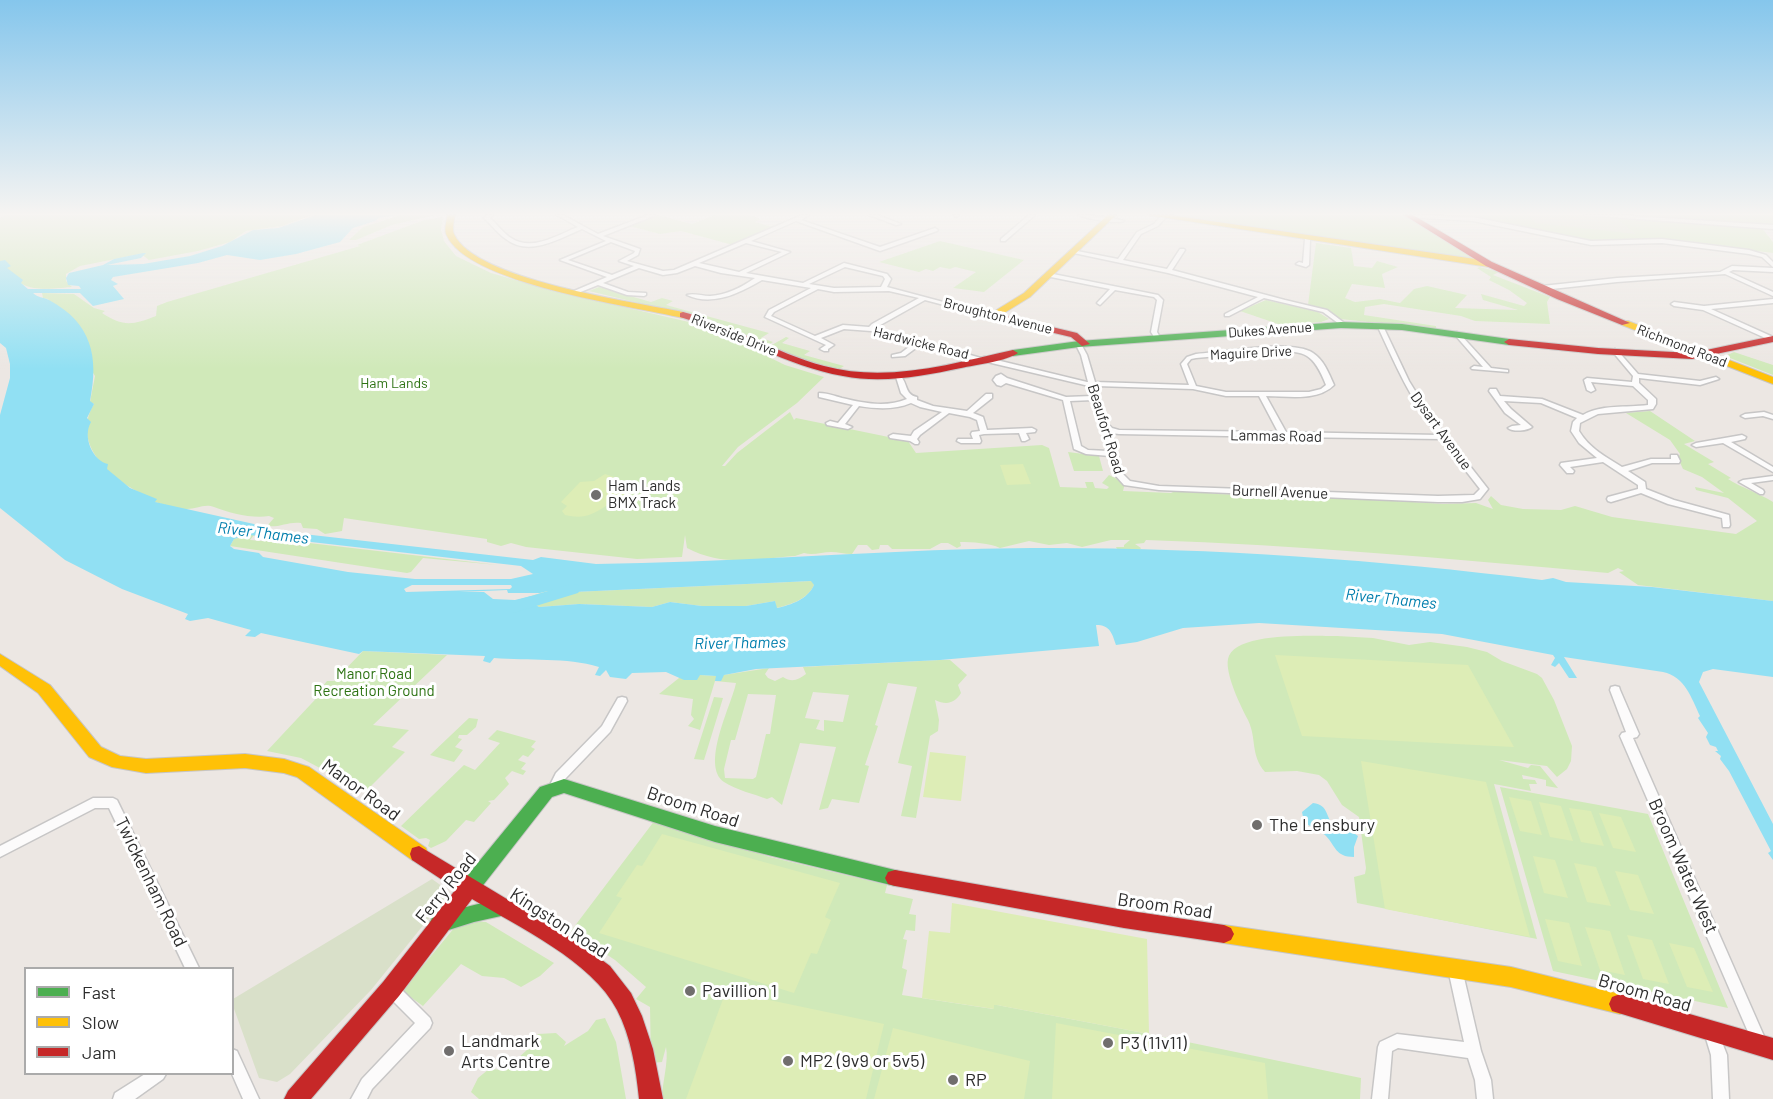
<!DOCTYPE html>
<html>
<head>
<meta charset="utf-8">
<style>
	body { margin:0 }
	#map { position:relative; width:1773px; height:1099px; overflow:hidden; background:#ece7e3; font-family:Barlow,sans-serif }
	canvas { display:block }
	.legend { position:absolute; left:24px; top:967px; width:210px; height:108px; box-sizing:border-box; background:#fff; border:2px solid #ababab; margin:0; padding:8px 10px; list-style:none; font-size:18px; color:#2d2d2d }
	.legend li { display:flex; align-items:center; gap:12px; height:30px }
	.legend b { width:30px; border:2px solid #ababab }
</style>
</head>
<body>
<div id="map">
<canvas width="1773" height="1099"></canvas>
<ul class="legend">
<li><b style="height:8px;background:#4caf50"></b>Fast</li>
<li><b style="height:8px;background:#ffc107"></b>Slow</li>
<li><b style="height:8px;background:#c62828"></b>Jam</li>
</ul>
</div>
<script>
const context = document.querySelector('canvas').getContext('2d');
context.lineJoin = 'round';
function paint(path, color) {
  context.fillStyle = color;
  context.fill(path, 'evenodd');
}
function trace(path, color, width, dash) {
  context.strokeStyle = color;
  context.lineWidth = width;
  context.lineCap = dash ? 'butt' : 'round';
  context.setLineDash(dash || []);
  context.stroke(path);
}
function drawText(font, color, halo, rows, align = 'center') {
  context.font = font + ' Barlow,sans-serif';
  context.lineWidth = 6;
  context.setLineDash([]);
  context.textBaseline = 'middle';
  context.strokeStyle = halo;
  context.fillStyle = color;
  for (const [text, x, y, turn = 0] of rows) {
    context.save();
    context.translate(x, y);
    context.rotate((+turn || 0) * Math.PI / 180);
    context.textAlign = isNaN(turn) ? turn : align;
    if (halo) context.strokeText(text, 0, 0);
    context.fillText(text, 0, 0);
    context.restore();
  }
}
paint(new Path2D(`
	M4 215H312L282 226 246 231 230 242 198 251 149 260 141 254 80 266 66 274V281L72 287C36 290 29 292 0 270V218Z
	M401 215H436L392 225 356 240H349L363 227Z
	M658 215 692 224 715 215H751L760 219 755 222 773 227 733 245 681 231 660 234 629 226Z
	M1156 215H1404L1480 261Z
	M1426 215H1773V229L1762 228 1773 242V253L1674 241 1590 242 1528 228 1470 218Z
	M443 217 441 230 444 241 456 256 491 273 554 291 689 322 718 332 785 365 824 377 797 403 738 447 722 466H725L737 453 790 412 794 420 796 418 908 441 916 453 1042 445 1049 448 1060 487 1087 488 1085 482H1093L1095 488 1107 489 1109 487 1102 483 1109 475 1125 483 1123 491 1171 493 1179 489 1217 494 1352 498 1443 504 1476 503 1493 509 1488 500 1491 496 1501 505 1523 509 1561 510 1575 506 1612 517 1736 534 1757 521 1728 498 1696 490 1695 487 1724 493 1702 477 1683 469 1678 458 1680 454 1670 440 1626 413 1650 411 1695 441 1684 444 1714 462 1708 464 1731 478 1728 479C1742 488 1759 493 1773 502V601L1638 585 1619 572 1624 571 1618 568 1608 573C1454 559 1301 545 1146 540L1144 543 1135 544 1141 548 1139 551 1117 549 1116 547H1124V545L1130 540H1111L1082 547 1067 543 1049 545 1029 541 1000 548C990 543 972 542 960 542L961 546 957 548 948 543H941L930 549H892L888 545H880L879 549 872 550 867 545H858L852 554C844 554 838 552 831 552 822 552 813 556 804 553L795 556C756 559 723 567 687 548L685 535 682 557 637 559 526 547 511 543 501 546 487 542V539L344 518 342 531 325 534 317 529 303 528 301 523C289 521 279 528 267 526L274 518 269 516C253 519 229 513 214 507 205 503 196 509 187 509 177 510 164 504 154 502L156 499C118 487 68 447 94 404L90 402 95 376 48 299 43 298 42 293 74 294 94 308 105 311 102 313C123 327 133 325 156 316L157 306 167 302 360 246 357 245 424 220Z
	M940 241 1024 260 984 292 953 288 976 272 955 267 950 269 940 267 933 271 926 269 919 272 879 262Z
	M1316 243 1351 248 1354 266 1372 268 1377 261 1398 267 1382 274 1385 288 1352 284 1345 298 1355 302 1380 299 1400 303 1414 289 1427 286 1467 295 1455 308 1518 310 1483 300 1481 294 1524 306 1527 303 1509 290 1489 280 1491 277 1477 268 1480 267 1499 272 1493 275 1550 297 1547 302 1550 324 1475 321 1461 316 1384 304 1365 307 1364 315 1436 326V329L1340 319 1326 309 1308 305Z
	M599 287 651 302 662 298 673 301 666 305 769 333 761 338 773 342 768 345 709 320 589 291Z
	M1266 300 1318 312 1329 319 1321 322 1331 321 1244 329 1242 328 1281 325 1240 311Z
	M786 337 789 338 782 343 810 351 804 355 844 366 836 371 819 367 770 346Z
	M1734 352 1773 365V375L1725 356Z
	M1068 452 1099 456 1103 471H1074Z
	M250 535H254L250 540 262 541 266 538 498 565 423 558 411 572 407 573 230 546 234 539Z
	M812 581 814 585C808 599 790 605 776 608L775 601 746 606H702L670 602 652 607 579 604 539 607 536 605 531 596 548 591 551 599 574 592Z
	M1337 636 1373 638 1409 645 1430 642 1467 647 1487 652 1502 661 1537 674 1542 678 1554 700 1572 746 1571 761 1567 769 1557 777 1547 766 1499 760 1528 768 1531 765 1540 766 1558 788 1546 786V780L1522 775 1523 779 1535 780 1537 784H1529L1531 791 1494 784 1537 939 1357 903 1354 877 1365 874 1366 868 1359 817 1342 805 1327 781 1319 775 1297 771 1265 772C1250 754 1257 739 1248 720 1241 707 1225 674 1228 659 1233 631 1316 636 1337 636Z
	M363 651 447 655 373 725 409 730 392 747 405 752 365 792 301 758 267 751 325 689 322 687 327 681H334Z
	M940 660H950L967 675 958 685 961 693C954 704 946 705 935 700L939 720 938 731 930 736 916 818 901 816 912 766 898 763 917 687 888 683 875 725 878 726 865 765 869 766 859 803 832 799 828 808 819 810 836 747 800 743 782 805 772 797 767 799C754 794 736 790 724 782 700 765 732 704 736 683L715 681 700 730 688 726 694 719 691 715 693 699 659 694 679 678 700 675 717 676 769 668 765 674 768 678 775 681 783 677C792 683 798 680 806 674L803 667ZM813 692 849 695 843 722 824 720V731L816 729 820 720 805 718ZM748 694 776 695 770 734H766L756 777 753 779 725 778 724 769 731 740H735Z
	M714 697 723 698 704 760 694 759Z
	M469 718 478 719 476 727 467 735H459L458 738 462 739 455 747 463 750 454 762 430 755Z
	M497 730 536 741 531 747 535 749 528 757 523 755 518 760 526 763 521 769 526 771 523 775 512 771 505 778 509 784 494 800 488 801 491 803 474 822 466 820 446 841 431 848 428 846 430 840 426 838 419 839 401 826 464 765 475 770 500 743 488 739Z
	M1500 787 1648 814 1728 1008 1553 971Z
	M655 820 770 857 887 885 885 893 913 899 909 914 916 915 915 931 906 930 903 939 907 940 902 968 907 970 902 995 993 1009 994 1005H997L1149 1034 1361 1078 1360 1099H662C662 1083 669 1061 666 1047L662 1062 651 1063 650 1007 636 999 646 987 615 960 571 931Z
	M471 921 486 922 554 963 540 976 521 987 504 978 482 976 461 964 423 1006 402 991 455 927Z
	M605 1018 616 1042 626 1099H479L471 1092 478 1078 489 1069 505 1070 528 1049 538 1034 556 1033 566 1042 564 1046 588 1031 596 1020Z`), '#d0e9b9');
paint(new Path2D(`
	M1529 215 1617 219 1636 234 1536 223Z
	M432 879 450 892 371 990 290 1074 277 1082 259 1078 233 1006V999Z`), '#d9e0c9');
paint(new Path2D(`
	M1023 464 1031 484 1007 485 1000 465Z
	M605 474 614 477 612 479 617 487 629 490C619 503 618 498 606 506 590 516 583 519 565 515L562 511 567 506 561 502 580 482 594 481Z
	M1275 655 1468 665 1514 747 1302 736Z
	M930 752 966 756 961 801 923 797Z
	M1361 761 1486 782 1530 937 1385 909Z
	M1509 797 1531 801 1542 835 1520 831Z
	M1539 802 1561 806 1573 841 1550 837Z
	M1569 808 1591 811 1604 846 1581 842Z
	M1599 813 1621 817 1636 852 1613 848Z
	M662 834 840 883 825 917 831 920 817 954 811 953 794 993 599 933 622 898 616 896 637 865 642 866Z
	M1533 856 1555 860 1568 898 1544 893Z
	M1574 863 1596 867 1611 906 1587 902Z
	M1615 871 1638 875 1654 914 1630 910Z
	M952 903 1147 939 1149 1034 997 1005H994V1009L922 998 929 931 950 933Z
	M1545 919 1569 923 1582 966 1558 961Z
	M1585 927 1610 931 1625 975 1600 970Z
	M1627 935 1652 940 1669 984 1643 979Z
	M1669 943 1694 948 1713 992 1687 987Z
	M726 991 884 1024 866 1099H686Z
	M1056 1023 1265 1063 1268 1099H1052Z
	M893 1028 1030 1061 1024 1099H874Z`), '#ddedb6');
paint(new Path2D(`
	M316 215H395L379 218 375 221 353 228 340 242 296 254 260 260 227 255 198 263 113 277 111 280 118 284 113 286 124 299 93 306 80 293H33C38 298 43 297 49 300 92 323 99 357 90 401L94 404 87 418 91 422C82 437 93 461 108 464L107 469 130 488 157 499 155 502 254 524 259 529 533 560 541 557 596 564 642 563C771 560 901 549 1031 548 1201 547 1373 559 1542 580L1553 578 1566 582 1652 587 1773 601V677L1713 669 1703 672 1699 682 1773 824V860L1768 853 1771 851 1729 771 1720 759 1721 756 1715 751H1718L1716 747 1710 745 1706 737 1708 733 1698 718 1700 716C1691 697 1685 677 1663 672L1564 657 1577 678H1569L1559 663 1555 667 1551 665 1555 658 1553 655 1442 634 1259 623 1183 628 1137 642 1116 645C1112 633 1110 625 1096 625L1099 646 940 660 756 669 724 675 721 681H715L716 676 700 675 697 680H684L666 672 632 673 626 679 610 677 606 670 600 676 595 675 599 667C566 657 529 661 494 658L490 663 483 661 485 656 363 651 359 654 261 633 255 637 245 636 251 630 208 618 190 621 185 619 188 614 122 589 65 560 0 508V415L10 378V364L6 348 0 343V261L5 260 11 266 7 268 23 280 21 283 28 289H81L79 286 68 285 66 278 69 273 103 265 114 259 143 253H146L141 258 107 265 143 264 190 256 222 246 253 230 278 228ZM250 535 521 566 533 574 511 579H415L348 572 263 557 259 553 234 549 230 546 234 539ZM811 581 814 585C808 599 791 605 777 608L775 601 746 606H702L670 602 652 607 579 604 539 607 536 605 531 596 515 600 493 599 484 592H459L507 590 508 593H540L548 591 551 599 574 592ZM412 585H511L512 587 510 589 406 592 404 589Z
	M1313 803C1330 805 1325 819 1335 826 1342 831 1352 831 1358 836L1354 847V857C1335 857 1336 846 1325 835 1318 830 1311 827 1304 822L1302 812Z`), '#91e0f3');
paint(new Path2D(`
	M572 584 578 585 581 589 578 593 513 613 507 611 504 607 507 603Z`), '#91e0f3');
const street = new Path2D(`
	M487 215H493L490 218C497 224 503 233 511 238 532 252 557 235 578 227L557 215H563L598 234 648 215H656L603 236 640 249 638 255 627 261 663 271 674 270 802 215H809L801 220 880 247 935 228 938 230 937 231 880 251 796 221 751 241 790 252 746 273 803 283 844 263 887 274 891 279 887 287 996 316 993 318 925 300 875 328 981 358 984 357 1087 382H1088L1081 355 1076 345 1079 343 1081 344 1087 355 1095 382 1189 385 1181 364 1187 357 1196 354C1223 352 1292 339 1313 353 1324 360 1329 374 1334 385 1317 402 1287 396 1266 396L1286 432 1438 435C1411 401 1395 364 1377 325L1382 324 1409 381 1430 415 1488 489 1480 499 1462 502H1438L1159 490 1124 485 1115 475 1110 456 1086 454 1074 449 1063 400 1006 383 1001 386 997 385 993 380 996 376 1001 374 1007 378 1066 397 1092 396 1089 386 983 361 980 362 920 345 905 356 892 357V355L901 353 914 343 871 331 844 329 821 338 834 345 828 349V351H824L820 349 826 345 765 317 769 310 811 288 762 280C740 293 712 307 687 295 694 293 702 296 710 296 727 295 742 287 755 278L721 273 695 266 677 273 663 275 639 268 603 283 628 292 646 293V295L644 296 627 295 598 285 578 293H574V291L607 277 560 260 606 241 582 229C558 239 529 257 506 239 498 234 492 225 485 219L484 218ZM611 242 635 251 634 253 619 261 634 266 612 275 568 260ZM746 243 782 252 739 272 699 263ZM845 267 883 276 885 279 881 287 834 288 809 284ZM818 289 834 292 889 291 919 298 872 324 869 327 843 325 815 336 771 316 774 312ZM1273 351C1306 351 1313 353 1326 385L1321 389 1309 392H1226L1196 386 1187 364 1191 359 1196 358ZM1096 386 1193 389 1226 396H1259L1278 432 1119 430 1112 428 1108 424ZM1093 400 1100 425 1105 430 1103 432 1108 451 1088 450 1081 446 1070 401ZM1111 433 1119 434 1281 437 1284 438 1287 437 1441 439 1480 489 1474 495 1438 496 1159 486 1130 481 1123 474Z
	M869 215H877L901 224 896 225Z
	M954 215H959L956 217Z
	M1029 215H1035L1005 241H1001V239Z
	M1078 215 1108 217 1124 221C1113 224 1089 219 1078 215Z
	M1405 215 1473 217 1591 241 1662 239 1749 250 1766 255 1773 262V267L1762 257 1749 254 1662 243 1591 245 1473 221 1407 217Z
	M1584 215H1616L1773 225V229Z
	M1161 216 1166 217 1158 226 1141 234 1123 260 1167 269 1180 249H1184L1185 250 1172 270 1285 300 1327 310 1347 325 1342 326 1323 312 1264 298 1229 316H1225V314L1258 297 1168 273 1069 252 1072 250 1118 259 1137 232 1154 224Z
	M1305 239 1310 240 1309 265 1306 267 1296 264 1299 262 1303 263Z
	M1732 266 1773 268V272L1733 270 1729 272 1773 292V296L1725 274 1617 282 1542 290 1539 288 1542 286 1617 278 1720 272Z
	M1048 273 1158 295 1163 300 1157 332 1161 339 1156 340 1151 332 1157 300 1154 297 1115 290 1100 305 1097 303 1110 289 1046 276V274Z
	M1773 299V303L1711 309 1773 337 1772 341 1703 310 1674 306 1671 304 1674 302 1704 306Z
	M1457 332 1459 333 1491 368 1508 370V372L1472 369 1471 368 1474 366 1483 367 1455 335 1454 334Z
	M1615 349 1617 350 1638 374 1700 381 1716 377 1719 379 1700 385 1639 378V383L1656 399V404L1653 409 1598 414 1580 423 1579 431C1589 448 1606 457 1622 467L1651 459H1671V455H1677L1680 461 1679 463H1652L1628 471 1645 482 1646 489 1674 500 1729 515 1730 525 1729 527H1723L1722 518 1668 504 1641 493 1611 502 1608 501 1607 499 1608 497 1638 489V485L1603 462 1570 467 1574 471 1573 473H1567L1560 465 1561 463 1597 458 1579 443 1571 431 1573 422 1577 418 1541 403 1504 401 1511 409 1532 427C1527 431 1513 432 1508 428L1512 426 1521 425 1505 413 1489 391 1490 389H1496L1500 396 1542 399 1583 415C1602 404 1626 408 1648 405V400L1633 386 1591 382 1595 390 1591 392 1587 390 1584 380 1587 378 1632 382 1633 376 1612 351Z
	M899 375C908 381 904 395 917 397V400L933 406 967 411 986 394H992V398L973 413 983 417 987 430 1032 428 1036 430 1035 432 1026 433 1029 439 1025 441H1022L1019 433 984 434 979 435 981 441 980 443H961L957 441 958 439H973L971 434 972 432 980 431 977 420 970 417 949 413 920 435 917 439 919 442 918 444H915L910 441 890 438 889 436 893 434 911 436 914 431 942 412 920 407 911 403C895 410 877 409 859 406L845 424 852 427 848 429 827 425 826 423 830 421 838 423 853 405 819 397V393C827 393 835 396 842 398 863 403 886 408 907 399L901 393 896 377Z
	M1764 412 1773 415V419L1763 416 1745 418 1741 416 1745 414Z
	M1742 435 1746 437 1745 439 1731 442 1773 467V472L1723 443 1696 447 1692 445 1696 443Z
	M1773 476V480L1751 483 1763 490 1764 492 1763 494H1760L1739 482 1743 480Z
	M1615 686 1619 687 1620 690 1639 734 1637 737 1633 738 1767 1043 1765 1048 1760 1050 1755 1048 1620 736 1622 733 1626 732 1610 690 1611 687Z
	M622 697 626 698 627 701 610 732 565 779 559 790 555 792 551 790 549 787 556 773 602 726 618 698Z
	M93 798H113L117 800 199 968H185L109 808H95L0 857V846Z
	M1455 963 1460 964 1462 969 1481 1051 1491 1080 1493 1099H1477L1475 1080 1468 1058 1398 1048 1392 1051 1388 1099H1372L1378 1047 1380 1042 1397 1034 1464 1042 1448 969 1450 964Z
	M392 983 397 985 430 1018 432 1023 430 1028 372 1089 367 1099H351L362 1079 415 1023 387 995 385 990 387 985Z
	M1711 1025 1716 1027 1727 1055 1729 1099H1713L1711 1055 1704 1032 1706 1027Z
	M232 1049 237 1051 259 1099H243L232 1074Z
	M145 1074H166L163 1079 135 1099H113L115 1093Z`);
const fast = new Path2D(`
	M1341 322 1402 324 1509 339 1514 342 1509 345 1402 330 1341 328 1079 347 1013 356 1008 353 1013 350 1079 341Z
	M564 779 715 826 895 870 902 872 905 878 902 884 895 886 715 842 564 793 552 797 477 893 470 895 463 893 460 887 463 881 540 787Z
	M503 899 510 902 513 908 510 914 474 922 439 933 432 930 429 924 432 918C455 909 479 903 503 899Z`);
const slow = new Path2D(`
	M447 215H455C454 221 452 229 454 234 474 280 635 302 683 312L688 315 683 318C632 306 466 284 446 234 444 228 447 221 447 215Z
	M1108 215H1116L1030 297 996 318H990V314L1024 293Z
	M1148 215H1169L1489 261 1493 264 1489 267Z
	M1622 321H1628L1773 377V384L1622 325Z
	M0 654 50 685 101 747 120 756 146 759 245 754 284 759 309 767 426 848 428 854 426 860 419 862 412 860 297 777 284 773 245 768 146 773 112 767 89 757 38 693 0 666Z
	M1224 925 1511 967 1620 994 1628 997 1631 1004 1628 1011 1620 1014 1511 987 1224 943 1217 940 1214 934 1217 928Z`);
const jam = new Path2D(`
	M1404 215H1413L1492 262 1630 323 1622 325 1557 299 1486 266Z
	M683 312C732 325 775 353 824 366 887 383 951 364 1013 350L1018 353C1007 361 975 365 961 368 923 376 882 384 843 376 786 366 735 334 680 317V313Z
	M993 313 1077 333 1090 344 1082 346 1071 337 990 318V314Z
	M1773 336V342L1692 359 1598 354 1509 345 1504 342 1509 339 1598 348 1692 353Z
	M419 846 578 942 610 966 631 993 642 1016 653 1049 663 1099H639C636 1069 631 1037 617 1010 592 961 518 927 472 899L399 996 311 1099H284L288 1091 383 982 456 889 412 860 410 854 412 848Z
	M895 870 1124 910 1224 925 1231 928 1234 934 1231 940 1224 943 1124 928 895 886 888 884 885 878 888 872Z
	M1620 994 1773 1038V1060L1612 1011 1609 1004 1612 997Z`);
trace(street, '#c7c6c6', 3);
trace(fast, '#c7c6c6', 2);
trace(slow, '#c7c6c6', 2);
trace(jam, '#c7c6c6', 2);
paint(street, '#fcfbfb');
paint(fast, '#4caf50');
paint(slow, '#ffc107');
paint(jam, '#c62828');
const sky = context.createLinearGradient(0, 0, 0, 369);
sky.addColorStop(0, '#85c6ec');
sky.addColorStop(0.58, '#f6f4f2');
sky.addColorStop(1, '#f6f4f200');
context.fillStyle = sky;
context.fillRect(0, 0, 1773, 369);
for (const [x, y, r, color] of [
	[596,495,6,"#706e6d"],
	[1257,825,6,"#706e6d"],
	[690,991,6,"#706e6d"],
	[1108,1043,6,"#706e6d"],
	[449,1051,6,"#706e6d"],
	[788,1061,6,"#706e6d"],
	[953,1080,6,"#706e6d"]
]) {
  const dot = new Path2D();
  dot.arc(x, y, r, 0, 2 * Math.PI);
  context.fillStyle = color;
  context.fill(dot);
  trace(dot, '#fff', 2);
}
drawText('14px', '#2d2d2d', '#fff', [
	["Broughton Avenue",998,316,14],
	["Dukes Avenue",1270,330,-4],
	["Riverside Drive",734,335,22],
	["Hardwicke Road",921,343,14],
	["Richmond Road",1682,346,21],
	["Maguire Drive",1251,353,-3]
]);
drawText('14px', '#2e7314', '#fff', [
	["Ham Lands",394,383]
]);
drawText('15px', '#2d2d2d', '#fff', [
	["Beaufort Road",1106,429,73],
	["Dysart Avenue",1441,431,54],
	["Lammas Road",1276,436,1],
	["Burnell Avenue",1280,492,2]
]);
drawText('15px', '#2d2d2d', '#fff', [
	["Ham Lands",608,486],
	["BMX Track",608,503]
], 'left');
drawText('15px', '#2e7314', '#fff', [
	["Manor Road",374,674],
	["Recreation Ground",374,691]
]);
drawText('italic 16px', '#017ead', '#fff', [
	["River Thames",263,533,7],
	["River Thames",1391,599,6],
	["River Thames",740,643,-1]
]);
drawText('18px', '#2d2d2d', '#fff', [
	["Manor Road",361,790,36],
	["Broom Road",693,807,18],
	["Broom Water West",1683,866,66],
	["Twickenham Road",151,882,64],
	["Ferry Road",446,888,-51],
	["Broom Road",1165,906,8],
	["Kingston Road",559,923,33],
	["Broom Road",1645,993,16]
]);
drawText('18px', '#2d2d2d', '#fff', [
	["The Lensbury",1269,825],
	["Pavillion 1",702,991],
	["Landmark",461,1041],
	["Arts Centre",461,1062],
	["P3 (11v11)",1120,1043],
	["MP2 (9v9 or 5v5)",800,1061],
	["RP",965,1080]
], 'left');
</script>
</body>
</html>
